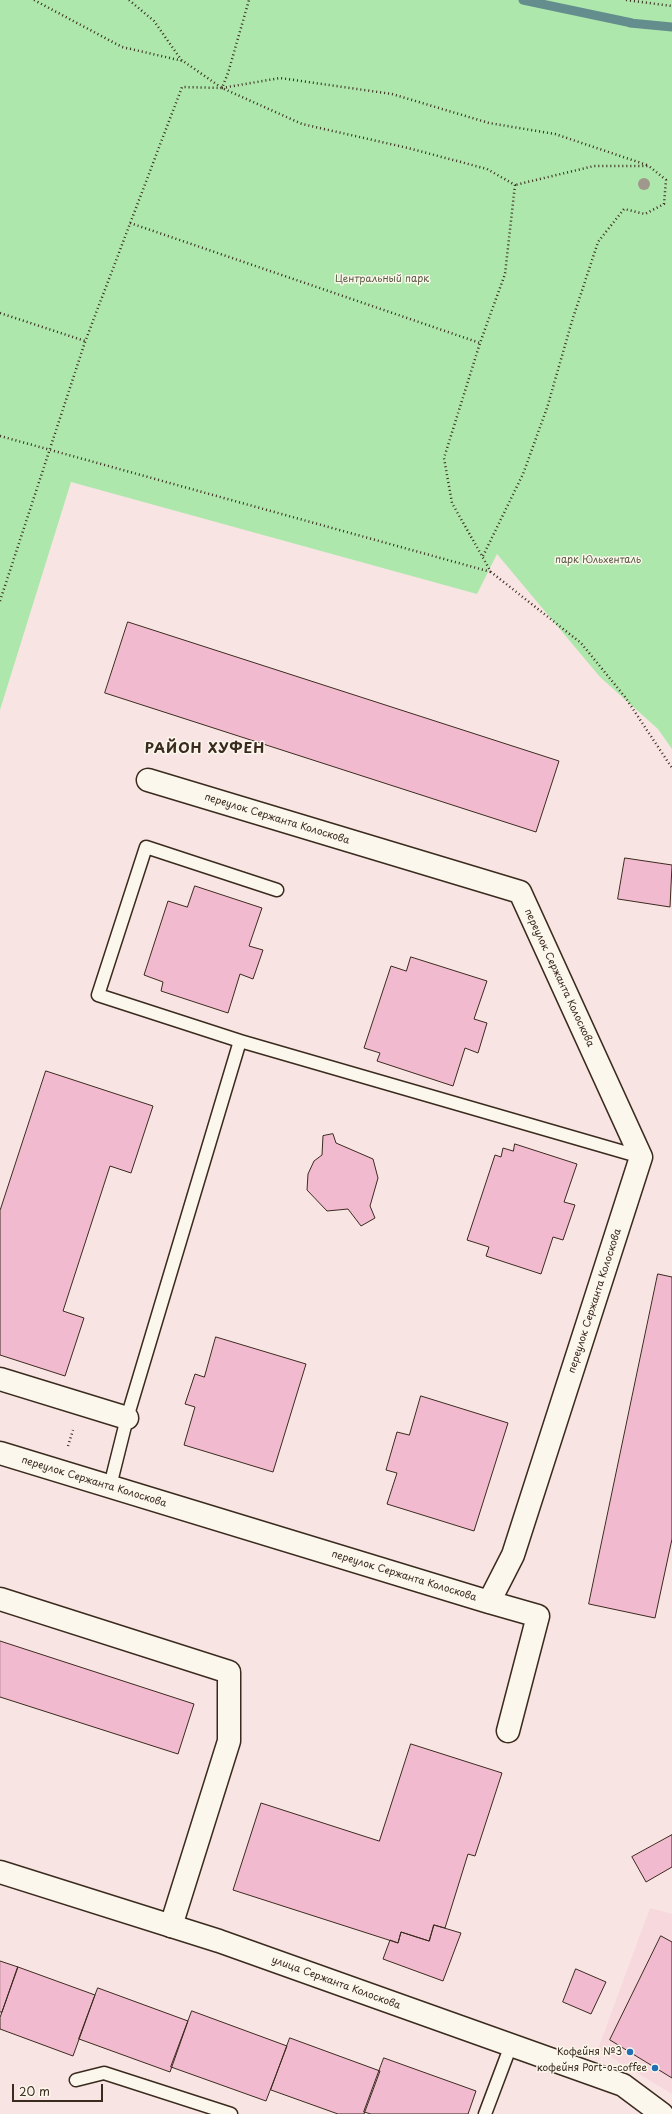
<!DOCTYPE html>
<html>
<head>
<meta charset="utf-8">
<style>
	body { margin:0 }
	#map { position:relative; width:672px; height:2114px; overflow:hidden; background:#f8e5e3; font-family:"Playpen Sans",sans-serif }
	canvas { display:block }
	.scale { position:absolute; left:12px; top:2084px; width:91px; height:18px; box-sizing:border-box; border:2px solid #3b2a1e; border-top:0; padding-left:5px; font-size:12px; line-height:14px; white-space:nowrap; color:#3b2a1e; -webkit-text-stroke:3px #fbf7ec; paint-order:stroke }
</style>
</head>
<body>
<div id="map">
<canvas width="672" height="2114"></canvas>
<div class="scale">20 m</div>
</div>
<script>
const context = document.querySelector('canvas').getContext('2d');
context.lineJoin = 'round';
function paint(path, color) {
  context.fillStyle = color;
  context.fill(path, 'evenodd');
}
function trace(path, color, width, dash) {
  context.strokeStyle = color;
  context.lineWidth = width;
  context.lineCap = dash ? 'butt' : 'round';
  context.setLineDash(dash || []);
  context.stroke(path);
}
function drawText(font, color, halo, rows, align = 'center') {
  context.font = font + ' "Playpen Sans",sans-serif';
  context.lineWidth = 3;
  context.setLineDash([]);
  context.textBaseline = 'middle';
  context.strokeStyle = halo;
  context.fillStyle = color;
  for (const [text, x, y, turn = 0] of rows) {
    context.save();
    context.translate(x, y);
    context.rotate((+turn || 0) * Math.PI / 180);
    context.textAlign = isNaN(turn) ? turn : align;
    if (halo) context.strokeText(text, 0, 0);
    context.fillText(text, 0, 0);
    context.restore();
  }
}
paint(new Path2D(`
	M650 1908 672 1914V2094L598 2049Z`), '#f6d8dd');
paint(new Path2D(`
	M0 0H672V749L658 729 600 677 497 554 477 594 71 482 0 710Z`), '#ade7ac');
trace(new Path2D(`
	M523 0 632 23H630L672 27`), '#648e8d', 9);
const building = new Path2D(`
	M128 622 559 761 536 832 105 693Z
	M625 858 672 865 670 907 618 899Z
	M195 886 262 908 249 946 263 950 253 979 240 974 228 1013 161 991 163 982 144 975 168 901 187 907Z
	M411 957 487 981 474 1019 487 1023 478 1053 465 1048 453 1086 377 1061 380 1053 364 1048 391 966 406 971Z
	M46 1071 153 1106 131 1173 110 1166 63 1311 84 1318 65 1376 0 1355V1211Z
	M333 1134 336 1143 373 1159 378 1178 370 1206 375 1218 361 1226 348 1209 327 1211 307 1190 308 1174 314 1161 322 1155 323 1136Z
	M515 1144 577 1164 564 1202 575 1205 563 1240 553 1237 541 1274 486 1256 489 1247 467 1240 495 1155 501 1157 503 1148 513 1151Z
	M658 1274 672 1277V1539L655 1618 589 1604Z
	M216 1337 306 1364 273 1472 184 1445 195 1407 185 1404 195 1374 204 1377Z
	M421 1396 508 1423 474 1531 387 1504 397 1473 386 1470 397 1432 409 1435Z
	M0 1641 194 1704 178 1754 0 1697Z
	M411 1744 502 1773 475 1856 468 1854 445 1928 434 1925 429 1941 401 1932 398 1943 233 1890 261 1803 379 1841Z
	M672 1835V1867L646 1882 632 1857Z
	M434 1925 461 1933 443 1981 383 1959 390 1940 398 1943 401 1932 429 1941Z
	M661 1936 672 1942V2078L610 2040Z
	M0 1961 18 1967 2 2012H0Z
	M18 1967 95 1995 73 2056 0 2029V2018Z
	M576 1969 606 1982 591 2014 563 2002Z
	M98 1988 188 2021 170 2072 79 2039Z
	M192 2011 287 2046 266 2101 171 2067Z
	M290 2038 380 2071 364 2114H338L271 2090Z
	M384 2058 476 2091 468 2114H371L364 2112Z`);
paint(building, '#f2bacf');
trace(building, '#3b2a1e', 1);
const lane = new Path2D(`
	M240 1041 641 1157
	M110 1486 127 1418 240 1041 98 995 146 847 277 890
	M76 2080 104 2073 231 2114
	M485 2114 511 2045`);
const street = new Path2D(`
	M0 1379 127 1418
	M0 1453 489 1602 513 1555 641 1157 520 892 148 780
	M0 1599 229 1672V1741L171 1926
	M489 1602 538 1616 508 1731`);
const secondary = new Path2D(`
	M0 1872 219 1941 623 2085 662 2114`);
trace(lane, '#3b2a1e', 15);
trace(street, '#3b2a1e', 25);
trace(secondary, '#3b2a1e', 25);
trace(new Path2D(`
	M34 0 122 47 183 61 222 88 302 124 408 148 487 169 515 185 505 274 480 343 444 458 452 503 491 572 581 643 625 697 672 768
	M129 0 154 21 182 61
	M626 0 672 6
	M222 88 280 78 392 94 489 123 555 134 647 165
	M130 223 480 343
	M0 313 85 341
	M0 436 491 572
	M483 556 523 474 547 408 572 321 598 242 624 209 645 214 664 204 666 180 649 166H594L515 185
	M0 601 85 342 182 87 222 88 228 73 249 0
	M68 1446 73 1430`), '#3b2a1e', 2.5, [1, 3]);
trace(lane, '#fbf7ec', 12);
trace(street, '#fbf7ec', 22);
trace(secondary, '#fbf7ec', 22);
context.fillStyle = '#a0988a';
for (const [x, y] of [
	[644,184]
]) {
  context.beginPath();
  context.arc(x, y, 6, 0, 2 * Math.PI);
  context.fill();
}
for (const [x, y, r, color] of [
	[630,2052,4,"#1f6fb2"],
	[655,2068,4,"#1f6fb2"]
]) {
  const dot = new Path2D();
  dot.arc(x, y, r, 0, 2 * Math.PI);
  context.fillStyle = color;
  context.fill(dot);
  trace(dot, '#fbf7ec', 1.5);
}
drawText('10px', '#585942', '#fbf7ec', [
	["Центральный парк",382,279],
	["парк Юльхенталь",598,560]
]);
drawText('10px', '#3b2a1e', '#fbf7ec', [
	["переулок Сержанта Колоскова",277,819,17],
	["переулок Сержанта Колоскова",559,978,65],
	["переулок Сержанта Колоскова",595,1301,-72],
	["переулок Сержанта Колоскова",94,1482,17],
	["переулок Сержанта Колоскова",404,1576,17],
	["улица Сержанта Колоскова",336,1983,20]
]);
drawText('10px', '#3b2a1e', '#fbf7ec', [
	["Кофейня №3",622,2052],
	["кофейня Port-o-coffee",647,2068]
], 'right');
context.letterSpacing = '1px';
drawText('bold 14px', '#3b2a1e', '#fbf7ec', [
	["РАЙОН ХУФЕН",205,749]
]);
context.letterSpacing = '0px';
</script>
</body>
</html>
